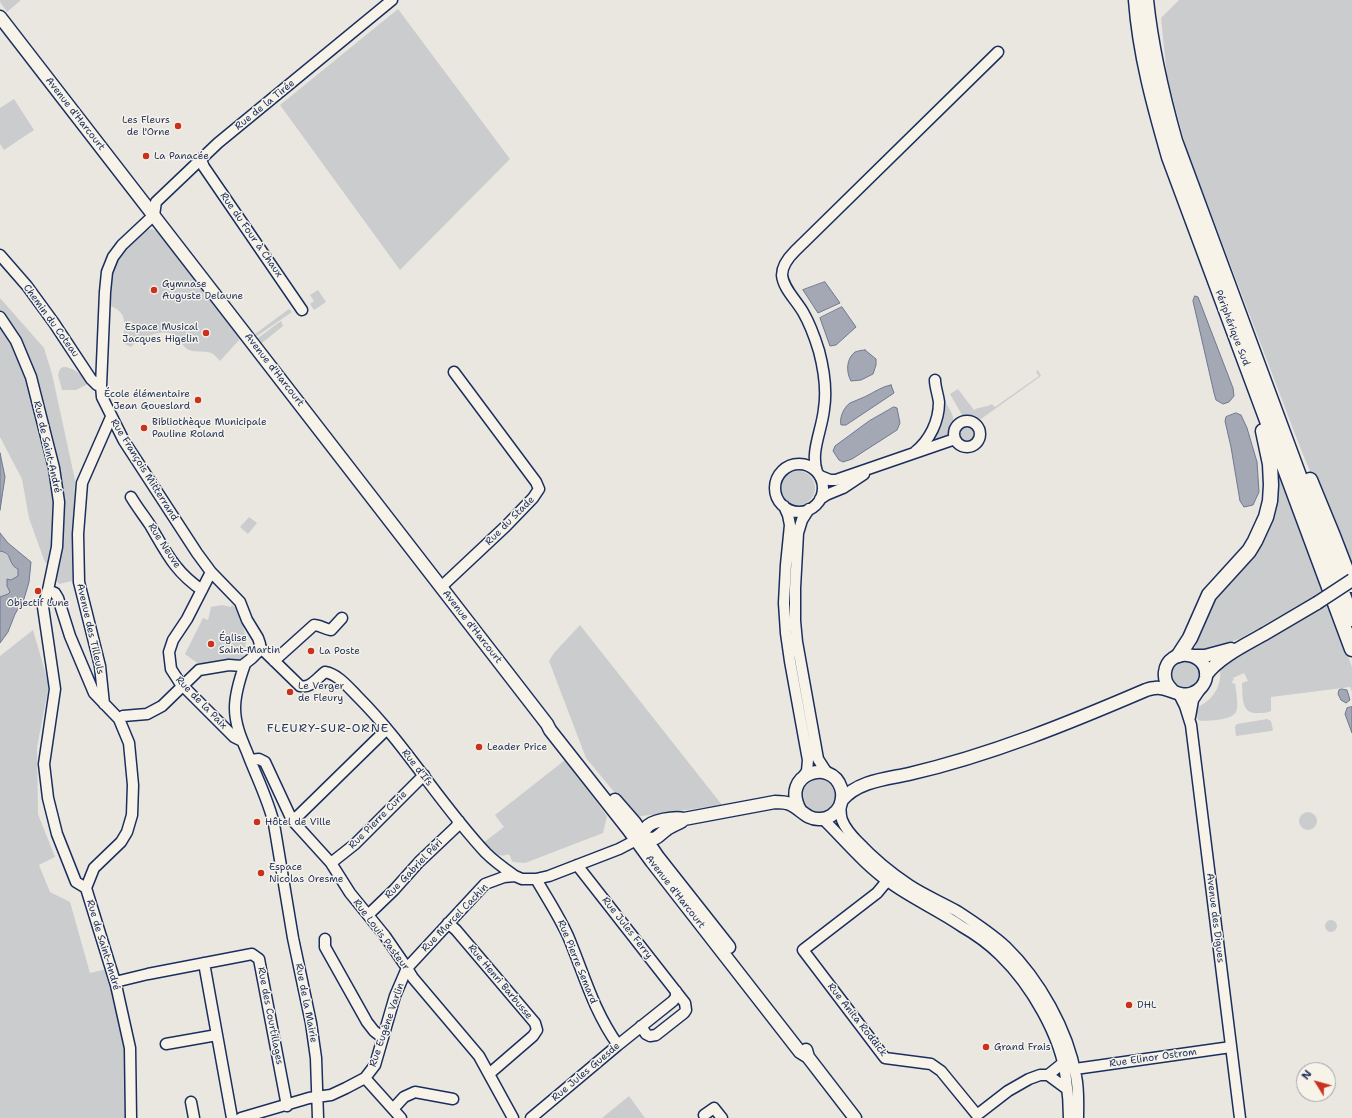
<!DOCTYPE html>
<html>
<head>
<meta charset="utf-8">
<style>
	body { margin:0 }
	#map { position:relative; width:1352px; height:1118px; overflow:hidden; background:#eae7e0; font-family:"Shantell Sans",sans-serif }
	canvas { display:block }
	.north { position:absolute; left:1296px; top:1062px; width:40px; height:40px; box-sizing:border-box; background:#f7f3e8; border:1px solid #9fa5b1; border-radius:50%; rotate:307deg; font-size:11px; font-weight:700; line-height:16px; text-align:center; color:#1b2f5e }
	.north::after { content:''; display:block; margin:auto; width:14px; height:18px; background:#c8321e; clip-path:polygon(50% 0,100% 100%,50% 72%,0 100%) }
</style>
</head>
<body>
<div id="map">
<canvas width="1352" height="1118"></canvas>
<div class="north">N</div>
</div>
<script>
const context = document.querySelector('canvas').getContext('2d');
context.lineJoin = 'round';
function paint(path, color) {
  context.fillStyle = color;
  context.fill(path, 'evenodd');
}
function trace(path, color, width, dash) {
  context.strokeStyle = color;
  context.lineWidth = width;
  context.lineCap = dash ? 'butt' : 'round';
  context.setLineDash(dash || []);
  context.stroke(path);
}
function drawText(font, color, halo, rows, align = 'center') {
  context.font = font + ' "Shantell Sans",sans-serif';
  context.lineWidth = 3;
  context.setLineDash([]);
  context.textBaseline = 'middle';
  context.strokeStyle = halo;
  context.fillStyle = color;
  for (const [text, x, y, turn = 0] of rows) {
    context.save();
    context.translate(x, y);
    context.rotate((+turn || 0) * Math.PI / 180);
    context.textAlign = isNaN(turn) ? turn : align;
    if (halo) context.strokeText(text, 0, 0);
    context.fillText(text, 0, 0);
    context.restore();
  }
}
paint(new Path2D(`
	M0 0H21L7 12 0 2Z
	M1179 0H1352V573L1300 447 1186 148 1167 76 1161 18Z
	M398 9 510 159 400 270 280 105Z
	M14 99 34 130 4 150 0 144V108Z
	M152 229 156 231 181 260 240 339 220 361C218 359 216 356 213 354 207 350 196 353 189 350 182 347 181 340 176 336 166 328 146 335 138 343L136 342 131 347 123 343C124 327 129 313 111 306L110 313H107C109 281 107 263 133 240 139 234 143 230 152 229Z
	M318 290 326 302 314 310 310 304 314 301 310 295Z
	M0 298 44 348 52 374 75 480 72 581 59 584 44 560 29 518 22 479 0 437Z
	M289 309 292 312 257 336 255 334Z
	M281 321 283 326 262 343 258 338Z
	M63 367C73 367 84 375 88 384L76 390H62L58 375 60 369Z
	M1038 370 1041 376 981 419H976L962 415 950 394 958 389 974 410C980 406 986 408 992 404L995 407 1039 376 1036 372Z
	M942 397C951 412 959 418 948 436L932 442 931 441Z
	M958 434a9 9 0 1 1 18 0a9 9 0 1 1-18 0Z
	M1270 449 1324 591 1239 639 1218 646 1216 648 1201 652 1195 648 1206 607 1260 538Z
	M781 488a17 17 0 1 1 34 0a17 17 0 1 1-34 0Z
	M249 517 257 523 248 534 240 527Z
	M0 551C10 553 11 563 18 569V576L11 580 7 579V586L10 592 8 594 1 597 0 599Z
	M1328 602 1352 667V692L1350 687 1271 697V711C1267 713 1263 713 1259 713 1240 715 1243 696 1242 683L1248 681 1244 673 1233 678 1234 680 1232 681 1233 684 1235 683C1236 691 1238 701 1237 709 1235 721 1211 720 1202 721L1198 720 1196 708C1212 701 1222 687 1220 670L1223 667V663Z
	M222 605 231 607 232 605 235 607C244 628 250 638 242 661L200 665 185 654 203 618 208 620 211 607Z
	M580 625 722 805 635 817 586 758 549 661 554 653Z
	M33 630 49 685 37 747 38 814 55 857 39 865 50 892 70 902 90 973 111 968 130 1048 131 1118H0V656Z
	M1178 659 1198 664 1201 680 1189 691 1173 687 1168 671Z
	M1267 719 1271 721 1273 730 1271 731 1236 736 1235 727 1237 724Z
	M565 760 607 816 603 833 525 863 513 862 511 859V857L508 854C496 859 491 851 483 843L504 827 495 815Z
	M802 795a17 17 0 1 1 34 0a17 17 0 1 1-34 0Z
	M1299 821a9 9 0 1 1 18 0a9 9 0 1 1-18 0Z
	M1325 926a6 6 0 1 1 12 0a6 6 0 1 1-12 0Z
	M629 1096 645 1118H602Z`), '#cbcccd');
const water = new Path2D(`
	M825 282 840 303 818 313 803 290Z
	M1195 296 1198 297 1233 388 1234 396 1229 402 1223 404 1216 400 1214 393 1193 301Z
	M842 307 856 327 836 345 830 346 820 318Z
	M865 350 876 359V365L873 374 861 380 851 381C846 372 846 359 855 352 858 351 862 350 865 350Z
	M891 385 894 393 846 425H841C839 418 844 407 850 403 854 401 858 400 862 398 872 394 880 387 891 385Z
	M894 407 897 408 900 423 897 430 852 459 843 462 839 460 833 451 835 446 869 421Z
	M1236 413 1241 415 1247 428 1257 462 1259 492 1253 505 1244 507 1240 501 1231 447 1225 421 1226 417Z
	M0 453 5 477 0 510Z
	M0 533 8 543 31 562 29 582 24 599 15 614 8 632 0 643V597L8 594 10 592 7 586V579L11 580 18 576V569C16 568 14 567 13 565 8 558 11 553 0 551Z
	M1342 689 1347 690 1350 700 1346 703 1341 700 1338 694 1339 690Z
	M1352 707V733L1345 714 1347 708Z`);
paint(water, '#a3a8b4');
trace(water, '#6d7892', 1);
const minor = new Path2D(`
	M201 160 204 167 302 310
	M0 255 27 286 54 323 91 379 97 385 101 386
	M0 317 16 341 31 377 54 468 59 502 57 547 48 590 43 607 55 689 44 764 48 798 57 834 76 882 86 888 116 985 130 1048 131 1118
	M954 434a13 13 0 1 1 26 0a13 13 0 1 1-26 0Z
	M915 452C930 440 939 421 939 402 938 394 935 387 935 380
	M775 488a24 24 0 1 1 48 0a24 24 0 1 1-48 0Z
	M817 472C810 452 822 430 824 409 827 390 824 370 819 351 815 338 810 324 803 312 796 300 783 288 782 275 782 265 789 257 795 251L998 52
	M820 476 830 480H836L955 439
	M131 497C137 507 144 516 150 525 166 552 175 572 202 590
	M820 499 826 495 843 488 864 474
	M784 506 788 515 790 525 786 565 784 603 786 633 790 661 808 760 807 771 803 777
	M809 509 802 520 798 533 795 588V621L797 642 818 759 827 773
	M211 572 187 619 173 640 169 652 171 669 180 683 234 737 242 741
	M441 587 506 526 533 498 539 489 536 482 454 372
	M48 590 55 593 58 598 70 636 94 693 119 719 129 743 133 785 132 815 127 832 121 842 94 868 86 888
	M260 647 300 686C310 689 317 678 325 672 338 674 349 688 358 697 406 745 440 804 486 853 495 862 505 869 515 876
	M274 661 314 625C320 625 324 629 331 630L342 618
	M245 664C240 678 235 693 235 708 235 724 241 738 247 752 256 776 268 799 274 824L293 938 311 1023 316 1058 318 1118
	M1179 694 1185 706 1191 725 1240 1118
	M104 704 100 666 79 582 78 534 82 483 111 417
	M1190 717 1193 700 1201 688
	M119 719 123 716 147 714 162 706 199 670 229 665 242 666 252 658 258 652 260 644 258 638 247 620 240 602 211 572 197 553 124 441 102 397 101 386 105 292 107 272 113 257 122 245 154 215 156 202 218 143 392 0
	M250 760 259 759 265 762 292 820 331 863 350 893 385 936 407 968 413 978 479 1056 513 1118
	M840 805C841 810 840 815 842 820 845 828 852 836 858 842 873 858 891 873 909 885 924 895 941 902 957 911 974 922 991 933 1006 947 1039 979 1068 1030 1076 1076 1079 1090 1078 1104 1078 1118
	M821 819 825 821C846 842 865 865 889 882 912 899 938 910 961 926 975 934 989 944 1000 955 1031 985 1061 1036 1066 1079 1068 1092 1069 1105 1069 1118
	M292 820 298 816 387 729
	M331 863 355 844 424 775
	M577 865 685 1003 686 1010 684 1013 656 1035 650 1036 646 1034 641 1026
	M536 879C547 898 559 916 568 936 584 974 593 1010 618 1045
	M887 881 877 893 803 950 885 1058 931 1064 941 1071 977 1115 1008 1091 1029 1079 1040 1075H1048L1063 1063
	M368 915 394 890 419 862 456 827 459 821
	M448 923 456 930 535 1023 537 1030 533 1036 489 1074
	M325 939V947L367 1022 374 1031 383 1038
	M204 963 232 1118
	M115 982 148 974 252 954 259 959 287 1106
	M166 1044 217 1035
	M1075 1069 1231 1047
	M1048 1075 1067 1089
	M365 1078 401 1118
	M191 1102 194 1118
	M393 1109 404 1097 415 1092 453 1099
	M704 1115 714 1108 722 1118
	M241 1118 309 1098 331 1095 346 1088 365 1078 375 1065 395 996 407 968 485 884 504 877 515 876 522 879H536L549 876 619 849 642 837
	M531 1118 618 1045 673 1001 676 997V991`);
const major = new Path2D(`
	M0 17 547 724 550 730 628 829 652 862 800 1052 808 1057
	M1194 656H1205L1231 649
	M1206 675C1219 657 1247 644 1266 633 1283 623 1300 613 1317 603
	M615 800 635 823 658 857 729 947
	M842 800C858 781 886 779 909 774 991 755 1069 723 1146 690 1149 689 1152 688 1155 688 1168 686 1180 699 1193 693 1200 690 1205 684 1206 677 1209 651 1168 646 1165 672 1164 680 1167 685 1173 691
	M643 837C644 834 644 830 646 828 651 820 675 817 684 819L775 802C780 802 785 802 790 804 801 809 807 820 820 819 828 819 836 814 840 806 842 801 843 794 841 788 831 757 780 774 800 810
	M643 837C657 842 657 836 667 829 671 826 677 824 682 821
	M806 1050 808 1057 855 1118`);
const highway = new Path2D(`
	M1136 0C1140 54 1154 105 1169 157L1352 649
	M1146 0C1151 48 1162 95 1175 141L1352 619
	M1310 480 1333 536 1352 585
	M1179 655 1190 638 1209 595 1249 551 1255 541 1266 517 1270 501 1271 485 1270 464 1263 431`);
trace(minor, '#1b2f5e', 13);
trace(major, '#1b2f5e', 15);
trace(highway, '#1b2f5e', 17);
trace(minor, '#f7f3e8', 10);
trace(major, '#f7f3e8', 12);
trace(highway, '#f7f3e8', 14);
const majorBridge = new Path2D(`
	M1317 603 1352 580`);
trace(majorBridge, '#1b2f5e', 15, []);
trace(majorBridge, '#f7f3e8', 12);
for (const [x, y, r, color] of [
	[178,126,4,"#c8321e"],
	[146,156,4,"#c8321e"],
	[154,290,4,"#c8321e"],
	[206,333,4,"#c8321e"],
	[198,400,4,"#c8321e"],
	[144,428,4,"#c8321e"],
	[38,591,4,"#c8321e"],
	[211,644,4,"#c8321e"],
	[311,651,4,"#c8321e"],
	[290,692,4,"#c8321e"],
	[479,747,4,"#c8321e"],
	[257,822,4,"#c8321e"],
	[261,873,4,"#c8321e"],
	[1129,1005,4,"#c8321e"],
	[986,1047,4,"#c8321e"]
]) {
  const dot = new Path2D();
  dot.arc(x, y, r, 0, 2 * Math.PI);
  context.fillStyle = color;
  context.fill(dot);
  trace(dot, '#f7f3e8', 1.5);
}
drawText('10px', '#1b2f5e', '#f7f3e8', [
	["Rue de la Tirée",265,105,-39],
	["Avenue d'Harcourt",75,114,52],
	["Rue du Four à Chaux",251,235,55],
	["Chemin du Coteau",51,321,54],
	["Périphérique Sud",1232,328,69],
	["Avenue d'Harcourt",274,370,52],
	["Rue de Saint-André",47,447,77],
	["Rue François Mitterrand",144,470,58],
	["Rue du Stade",510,521,-45],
	["Rue Neuve",164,546,57],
	["Avenue d'Harcourt",472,627,52],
	["Avenue des Tilleuls",90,629,77],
	["Rue de la Paix",201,703,46],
	["Rue d'Ifs",417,768,52],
	["Rue Pierre Curie",378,820,-45],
	["Rue Gabriel Péri",414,869,-46],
	["Avenue d'Harcourt",675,892,52],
	["Rue Marcel Cachin",455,918,-46],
	["Avenue des Digues",1215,918,83],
	["Rue Jules Ferry",627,928,52],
	["Rue Louis Pasteur",381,935,53],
	["Rue de Saint-André",103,945,73],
	["Rue Pierre Semard",577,962,68],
	["Rue Henri Barbusse",500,982,50],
	["Rue de la Mairie",306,1003,79],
	["Rue des Courtillages",270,1016,79],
	["Rue Anita Roddick",857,1020,52],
	["Rue Eugène Varlin",387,1025,-71],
	["Rue Elinor Ostrom",1153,1058,-8],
	["Rue Jules Guesde",586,1072,-40]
]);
drawText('10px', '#1b2f5e', '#f7f3e8', [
	["Les Fleurs",170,120,"right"],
	["de l'Orne",170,132,"right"],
	["La Panacée",154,156],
	["Gymnase",162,284],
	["Auguste Delaune",162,296],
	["Espace Musical",198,327,"right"],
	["Jacques Higelin",198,339,"right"],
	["École élémentaire",190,394,"right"],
	["Jean Goueslard",190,406,"right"],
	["Bibliothèque Municipale",152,422],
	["Pauline Roland",152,434],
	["Objectif Lune",38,603,"center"],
	["Église",219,638],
	["Saint-Martin",219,650],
	["La Poste",319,651],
	["Le Verger",298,686],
	["de Fleury",298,698],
	["Leader Price",487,747],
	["Hôtel de Ville",265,822],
	["Espace",269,867],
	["Nicolas Oresme",269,879],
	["DHL",1137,1005],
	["Grand Frais",994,1047]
], 'left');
context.letterSpacing = '1px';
drawText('12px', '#1b2f5e', '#f7f3e8', [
	["FLEURY-SUR-ORNE",328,729]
]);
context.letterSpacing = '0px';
</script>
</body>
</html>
